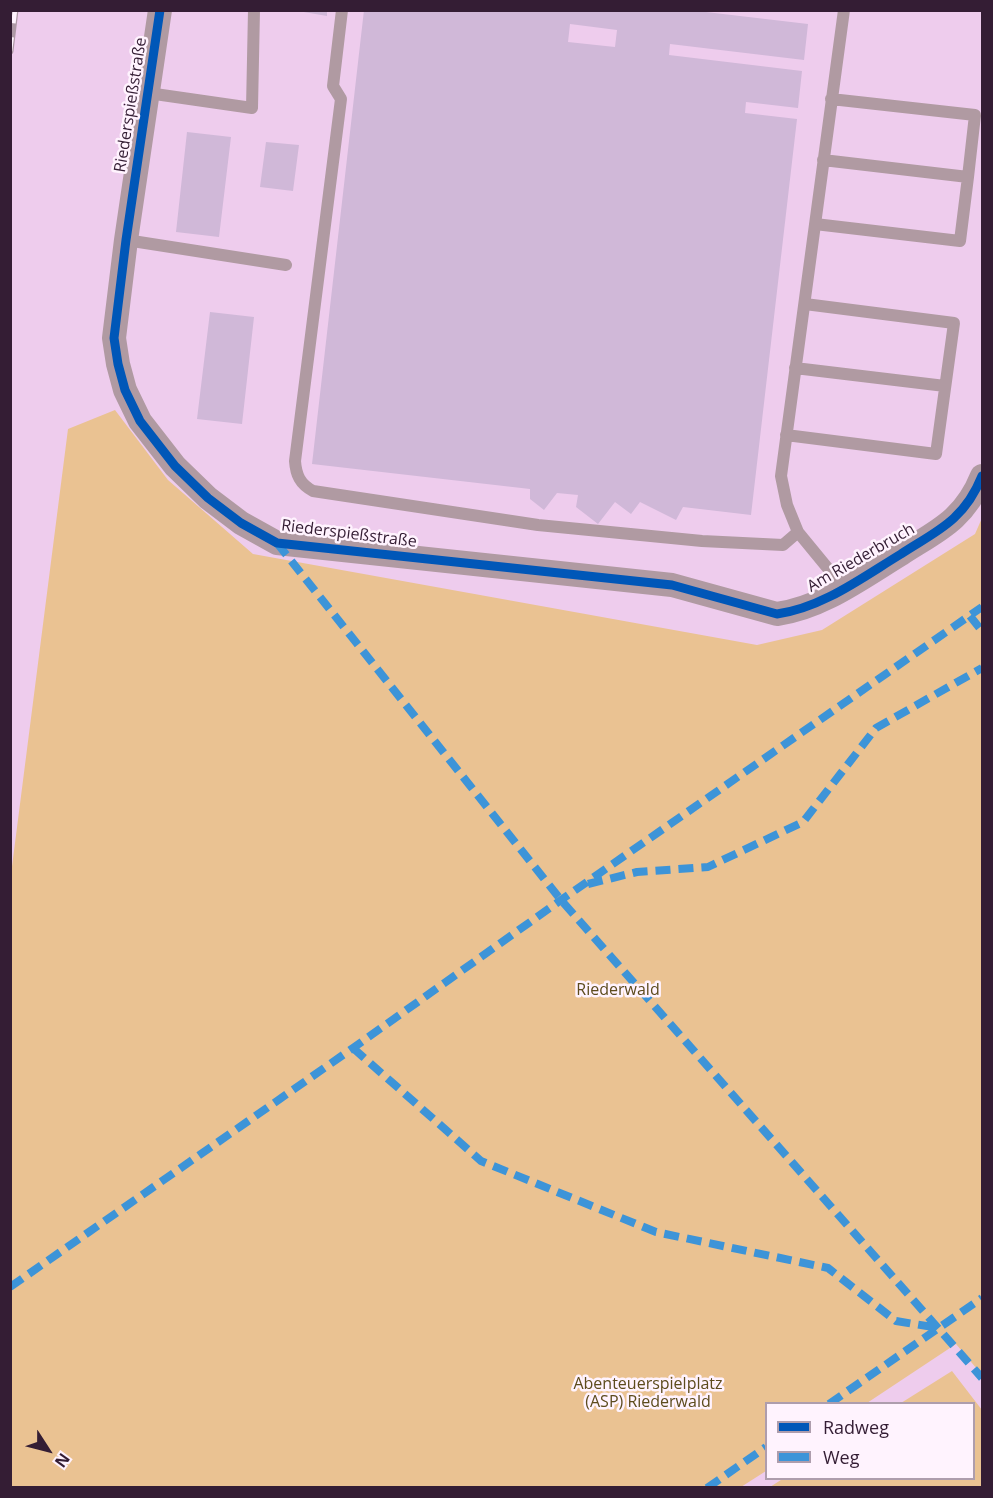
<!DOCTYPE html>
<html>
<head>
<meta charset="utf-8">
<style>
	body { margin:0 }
	#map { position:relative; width:993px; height:1498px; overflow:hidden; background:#eecced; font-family:"Open Sans",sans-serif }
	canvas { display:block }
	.frame { position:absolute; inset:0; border:12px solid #341d34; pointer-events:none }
	.legend { position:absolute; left:765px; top:1402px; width:210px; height:78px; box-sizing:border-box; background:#fff3fe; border:2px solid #ae9dad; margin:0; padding:8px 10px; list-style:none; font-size:18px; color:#341d34 }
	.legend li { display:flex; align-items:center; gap:12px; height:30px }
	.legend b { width:30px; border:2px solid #ae9dad }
	.north { position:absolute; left:18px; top:1420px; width:60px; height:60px; -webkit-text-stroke:4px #fff3fe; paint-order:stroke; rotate:126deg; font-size:16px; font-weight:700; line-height:24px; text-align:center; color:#341d34 }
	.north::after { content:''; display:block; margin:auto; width:21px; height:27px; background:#341d34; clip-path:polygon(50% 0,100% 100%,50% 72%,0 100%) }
</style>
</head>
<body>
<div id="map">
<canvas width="993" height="1498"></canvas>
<div class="frame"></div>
<ul class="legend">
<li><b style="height:8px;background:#0057b8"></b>Radweg</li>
<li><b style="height:8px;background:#3d94d8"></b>Weg</li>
</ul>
<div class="north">N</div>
</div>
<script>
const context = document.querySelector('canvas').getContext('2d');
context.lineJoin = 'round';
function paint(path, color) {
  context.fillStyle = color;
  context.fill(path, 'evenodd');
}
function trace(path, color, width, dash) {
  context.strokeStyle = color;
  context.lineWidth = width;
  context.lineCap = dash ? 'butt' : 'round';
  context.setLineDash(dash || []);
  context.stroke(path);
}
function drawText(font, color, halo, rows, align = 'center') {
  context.font = font + ' "Open Sans",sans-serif';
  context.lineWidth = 5;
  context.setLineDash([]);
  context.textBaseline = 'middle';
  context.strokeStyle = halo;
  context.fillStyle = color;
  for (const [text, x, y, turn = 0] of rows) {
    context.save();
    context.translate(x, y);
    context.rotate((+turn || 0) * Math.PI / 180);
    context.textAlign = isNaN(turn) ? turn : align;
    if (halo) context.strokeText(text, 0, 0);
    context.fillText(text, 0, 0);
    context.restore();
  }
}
paint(new Path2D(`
	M115 410 168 480 253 554 757 645 822 630 975 534 982 518V1375L956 1344 867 1403 766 1404V1471L741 1487H11L10 882 68 429Z
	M952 1371 982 1410V1487H770L784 1478H974V1404L901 1403Z`), '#eac292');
paint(new Path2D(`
	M292 10H327V16Z
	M364 10H689L808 24 804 60 670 44 669 55 802 71 798 108 746 102 745 113 797 119 751 515 683 507 676 520 640 502 631 514 615 502 598 524 576 507 578 495 557 493 544 510 530 499V489L312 464ZM570 24 617 30 615 47 568 42Z
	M187 132 231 137 219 237 176 232Z
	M266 142 299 145 293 191 260 187Z
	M210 312 254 317 242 424 197 419Z`), '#d0b8d8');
trace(new Path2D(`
	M342 10 333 86 341 99 295 461C296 475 300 484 313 491L538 525 702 541 783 545 798 532
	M844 10 781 476 787 505 798 532 844 588
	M148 93 252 108 254 10
	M823 160 968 177 975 115 831 99
	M815 224 960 241 968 177
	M126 240 286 265
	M795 368 945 386
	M786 435 936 454 954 323 805 304`), '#b09aa2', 12);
trace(new Path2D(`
	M160 10 126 240 114 338 118 364 125 390 140 421 175 466 208 498 241 523 277 543 672 585 777 614C822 608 863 577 901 554 919 542 939 532 954 518 967 506 976 491 982 476`), '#b09aa2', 24);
const rail = new Path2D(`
	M10 51 15 10`);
trace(rail, '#ae99a6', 7);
trace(rail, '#fff3fe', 4.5, [14]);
trace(new Path2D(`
	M277 543 561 900 982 1378
	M970 616 982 631
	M588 884 637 872 708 867 803 822 876 728 982 668
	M353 1048 481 1161 656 1232 828 1268 896 1321 939 1328
	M10 1287 353 1048 561 900 982 607
	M829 1404 982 1298
	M707 1488 766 1447`), '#3d94d8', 8, [15, 8]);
trace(new Path2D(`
	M160 10 126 240 114 338 118 364 125 390 140 421 175 466 208 498 241 523 277 543 672 585 777 614C822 608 863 577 901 554 919 542 939 532 954 518 967 506 976 491 982 476`), '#0057b8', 9);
drawText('16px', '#341d34', '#fff3fe', [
	["Riederspießstraße",131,105,-81],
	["Riederspießstraße",349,534,7],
	["Am Riederbruch",861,558,-30]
]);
drawText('16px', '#5d4b1d', '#fff3fe', [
	["Riederwald",618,990],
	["Abenteuerspielplatz",648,1384],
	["(ASP) Riederwald",648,1402]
]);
</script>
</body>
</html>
